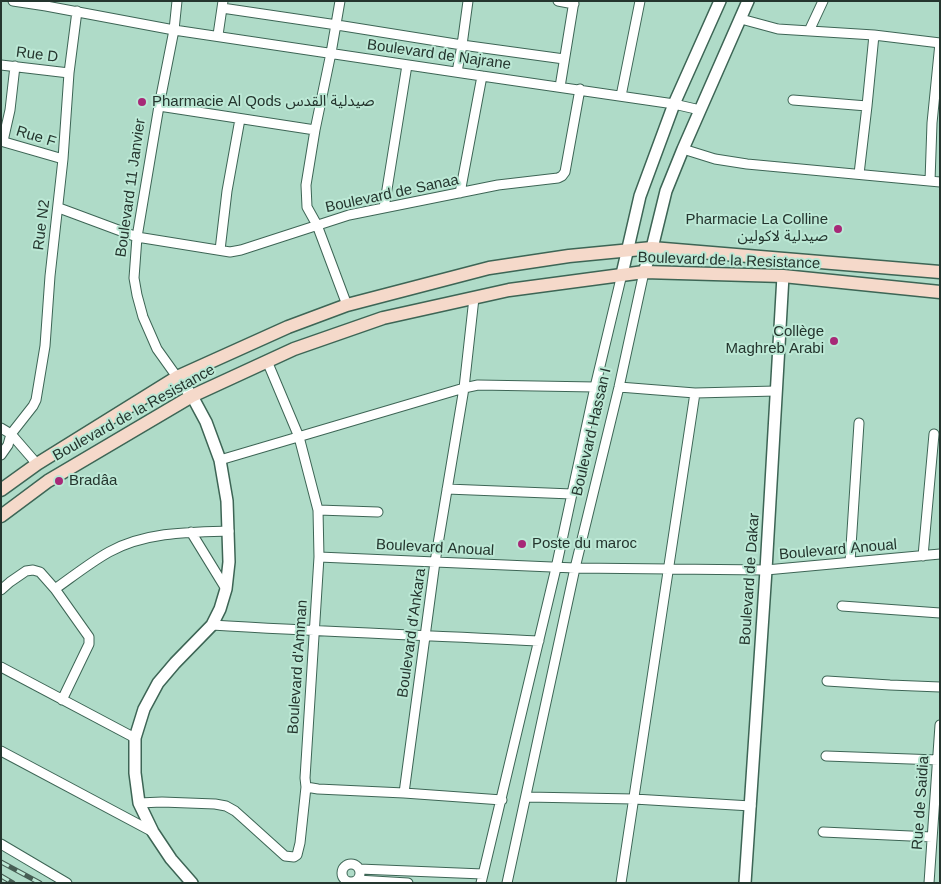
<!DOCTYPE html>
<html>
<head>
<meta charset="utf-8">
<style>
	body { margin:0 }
	#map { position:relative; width:941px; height:884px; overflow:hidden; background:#afdbc8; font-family:Helvetica,sans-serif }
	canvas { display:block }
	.frame { position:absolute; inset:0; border:2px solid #24352e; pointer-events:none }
</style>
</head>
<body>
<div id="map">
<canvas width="941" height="884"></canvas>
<div class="frame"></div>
</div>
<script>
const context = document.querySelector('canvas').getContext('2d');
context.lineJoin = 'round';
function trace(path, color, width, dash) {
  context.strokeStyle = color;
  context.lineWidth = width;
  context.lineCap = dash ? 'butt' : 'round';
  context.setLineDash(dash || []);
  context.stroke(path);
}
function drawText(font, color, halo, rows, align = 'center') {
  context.font = font + ' Helvetica,"Noto Sans Arabic",sans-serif';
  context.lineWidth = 4;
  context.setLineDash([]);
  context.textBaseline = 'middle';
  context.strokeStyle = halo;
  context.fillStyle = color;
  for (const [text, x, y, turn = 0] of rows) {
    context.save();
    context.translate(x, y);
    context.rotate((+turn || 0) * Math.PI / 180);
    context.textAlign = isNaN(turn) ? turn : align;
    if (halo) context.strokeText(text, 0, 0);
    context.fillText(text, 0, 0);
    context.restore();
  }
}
const minor = new Path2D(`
	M13 1 46 6 174 30 482 76 674 104 700 110
	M177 1 174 30 159 106 137 237 134 278 137 295 143 317 157 349 177 377
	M340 1 331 53 315 130 306 185 307 207 317 225 347 305
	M558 1 574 4
	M222 8 337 25 462 45 564 59
	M741 19 778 29 874 35 940 43
	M809 31 823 1
	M218 35 223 1
	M1 65 69 73
	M457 72 462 45 468 1
	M560 87 574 1
	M621 96 640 1
	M793 100 867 106
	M159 106 315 130
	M1 141 63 159
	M3 141 10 110 15 66
	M683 149 715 159 747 164 940 182
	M859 174 867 106 874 35
	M930 181 932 123 940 43
	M460 193 482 76
	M59 208 137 237 230 252 241 250 349 215 498 185 558 178 562 176 565 172 580 89
	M384 208 407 65
	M220 250 227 191 240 119
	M267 361 299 437 318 510 319 557 305 778 306 787 318 789 404 793 502 800
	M619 387 695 393 776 391
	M1 428 11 434 37 464
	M1 455 8 445 11 434 33 406 36 400 45 346 50 276 63 159 69 73 77 11
	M220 460 464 388 478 385 595 387
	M447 489 572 494
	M318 510 378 512
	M191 532 226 589
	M923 556 934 434
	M319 557 575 568 766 570 940 554
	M850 562 859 423
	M55 589C72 577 91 562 109 552 145 532 189 532 229 531
	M1 590 10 582 26 571 33 570 40 572 55 589 89 637V644L62 700
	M842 606 940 613
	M212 625C321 632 430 635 539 641
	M1 667 135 738
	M827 681 890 685 940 687
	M1 751 153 832
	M826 756 938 760
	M404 793 435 562 464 388 474 298
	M526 797 634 799 751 806
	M139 803 162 802 215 804 226 806 235 811 244 819 285 856 294 857 297 855 300 843 306 787
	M823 832 932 837
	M1 844 67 883
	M342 873a9 9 0 1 1 18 0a9 9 0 1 1-18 0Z
	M359 869 483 874
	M357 880 408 883
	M481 883 556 568 595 387 622 274
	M507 883 575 568 619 387 644 272
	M621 883 695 393
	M929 883 940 725`);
const tertiary = new Path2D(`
	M644 272 652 248 666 191 683 149 748 1
	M622 274 640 196 674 104 720 1
	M177 377 192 396 206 422 220 460 227 501 229 562 226 589 220 609 212 625 175 663 158 683 144 709 135 738V773L139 803 153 832 171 859 192 883
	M745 883 766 570 783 276`);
const secondary = new Path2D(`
	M1 490 37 464 177 377 288 327 347 305 489 268 569 256 652 248 940 272
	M1 516 48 481 192 396 294 349 383 318 509 290 644 272 783 276 940 292`);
trace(minor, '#3d6555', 11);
trace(tertiary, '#3d6555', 14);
trace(secondary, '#3d6555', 15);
trace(minor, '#fff', 9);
trace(tertiary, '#fff', 11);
trace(secondary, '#f5d9ca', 12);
const rail = new Path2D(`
	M1 862 40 883
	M1 876 13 883`);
trace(rail, '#475e54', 5);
trace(rail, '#bce8d5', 3, [9]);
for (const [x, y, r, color] of [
	[142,102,5,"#a72877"],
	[838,229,5,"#a72877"],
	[834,341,5,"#a72877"],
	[59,481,5,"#a72877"],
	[522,544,5,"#a72877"]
]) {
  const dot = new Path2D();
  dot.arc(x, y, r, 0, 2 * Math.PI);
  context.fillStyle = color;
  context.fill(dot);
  trace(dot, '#bce8d5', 2);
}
drawText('15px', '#24352e', '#bce8d5', [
	["Rue D",37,55,7],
	["Boulevard de Najrane",439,55,8],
	["Rue F",36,137,17],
	["Boulevard 11 Janvier",131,188,-82],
	["Boulevard de Sanaa",392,194,-12],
	["Rue N2",42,225,-83],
	["Boulevard de la Resistance",729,261,2],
	["Boulevard de la Resistance",134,413,-29],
	["Boulevard Hassan I",592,432,-77],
	["Boulevard Anoual",435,548,3],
	["Boulevard Anoual",838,550,-5],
	["Boulevard de Dakar",750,579,-86],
	["Boulevard d'Ankara",412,633,-82],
	["Boulevard d'Amman",298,667,-86],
	["Rue de Saidia",921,803,-86]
]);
drawText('15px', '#24352e', '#bce8d5', [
	["Pharmacie Al Qods صيدلية القدس",152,102],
	["Pharmacie La Colline",828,220,"right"],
	["صيدلية لاكولين",828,237,"right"],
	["Collège",824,332,"right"],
	["Maghreb Arabi",824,349,"right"],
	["Bradâa",69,481],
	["Poste du maroc",532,544]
], 'left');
</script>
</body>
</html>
